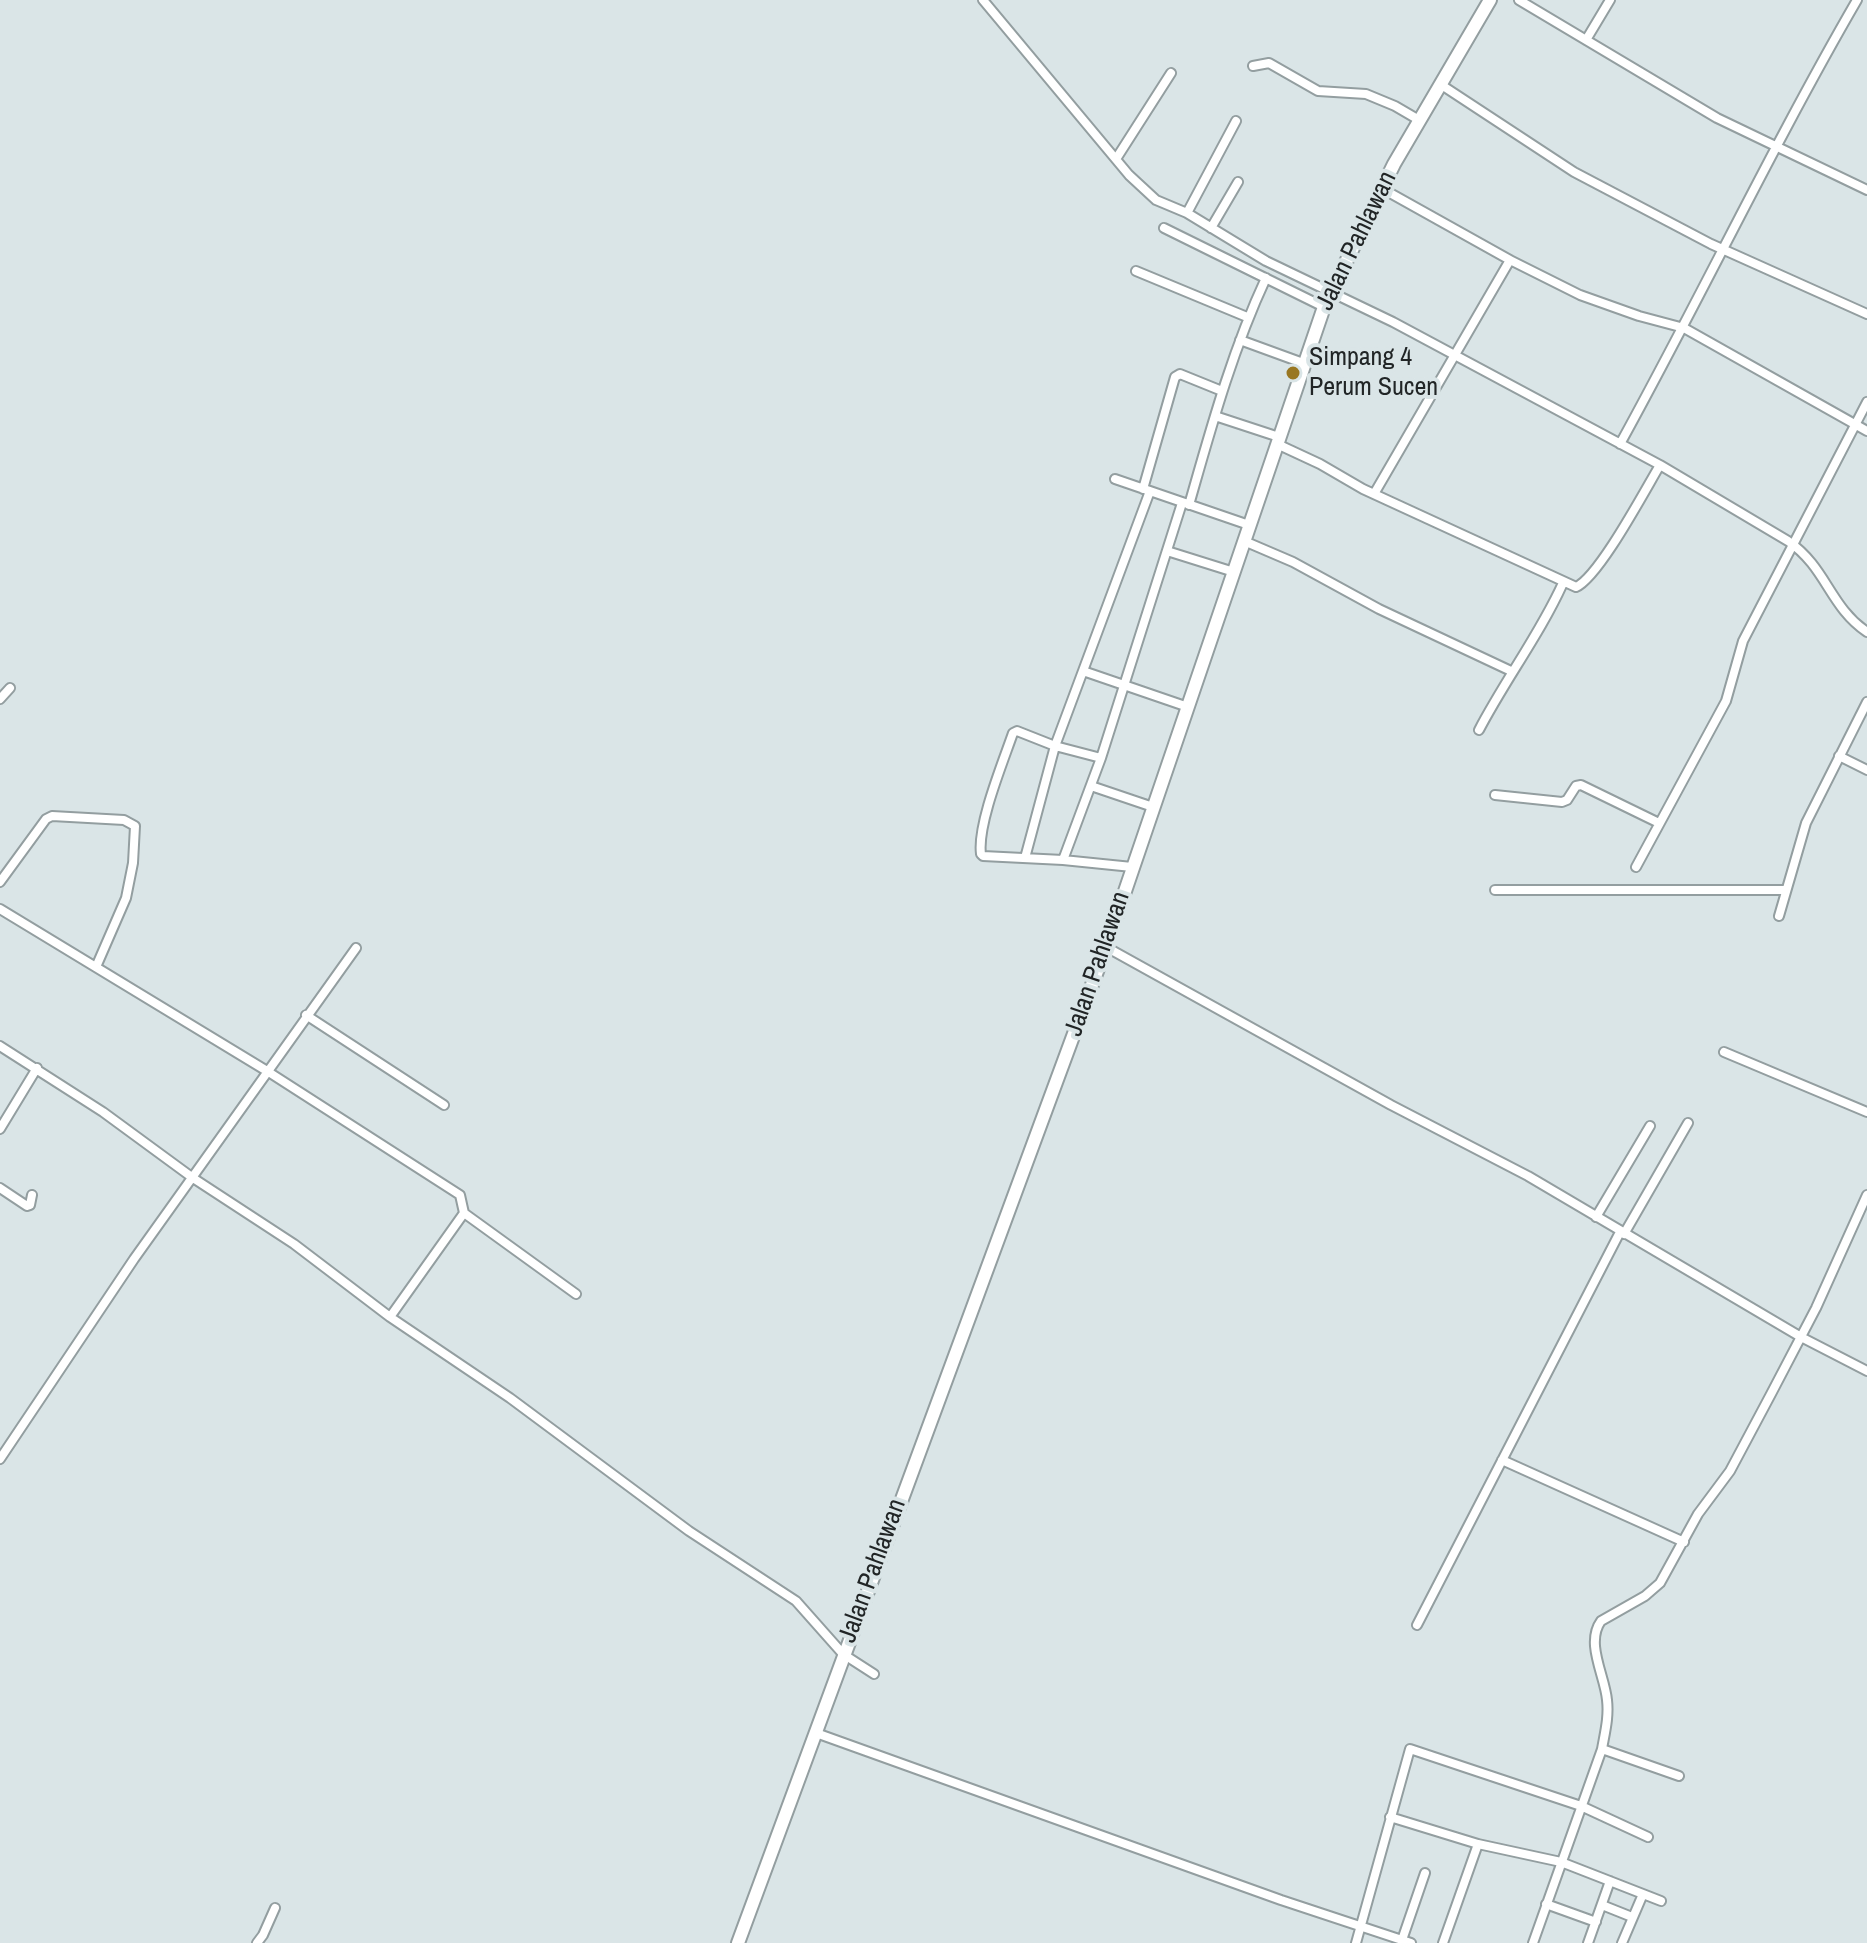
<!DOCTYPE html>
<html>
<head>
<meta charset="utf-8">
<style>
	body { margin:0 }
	canvas { display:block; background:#dae5e7 }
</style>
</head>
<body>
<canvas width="1867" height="1943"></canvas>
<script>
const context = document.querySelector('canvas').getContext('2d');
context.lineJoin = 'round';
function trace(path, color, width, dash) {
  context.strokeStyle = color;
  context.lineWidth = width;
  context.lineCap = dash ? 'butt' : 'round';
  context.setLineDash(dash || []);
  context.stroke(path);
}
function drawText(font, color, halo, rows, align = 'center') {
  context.font = font + ' "Archivo Narrow",sans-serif';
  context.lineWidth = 8;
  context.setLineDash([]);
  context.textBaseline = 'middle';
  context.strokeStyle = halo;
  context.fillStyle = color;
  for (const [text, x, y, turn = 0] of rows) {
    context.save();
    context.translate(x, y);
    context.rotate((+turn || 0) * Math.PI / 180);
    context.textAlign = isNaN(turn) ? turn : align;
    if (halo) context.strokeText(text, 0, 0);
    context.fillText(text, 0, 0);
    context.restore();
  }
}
const minor = new Path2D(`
	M983 0 1129 175 1156 200 1187 213 1266 261 1393 322 1660 465 1788 541C1827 568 1829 606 1867 632
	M1519 0 1717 118 1867 190
	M1586 40 1610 0
	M1253 66 1269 63 1318 91 1366 94 1395 106 1419 120
	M1440 84 1574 172 1711 244 1867 314
	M1116 159 1171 73
	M1381 188 1510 260 1580 295 1639 316 1684 328 1867 431
	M1187 213 1236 121
	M1164 228 1324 307
	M1211 228 1238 182
	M1136 271 1247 317
	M1240 340 1303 363
	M1215 416 1279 437
	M1277 444 1320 464 1363 489 1576 587C1599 577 1645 490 1660 465
	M1620 444C1701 297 1773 145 1857 0
	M1115 479 1249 525
	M1143 489 1175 377 1180 374 1222 391
	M1374 494 1510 260
	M1189 505C1211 428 1232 351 1266 278
	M1244 541 1293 562 1379 609 1511 671
	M1167 551 1234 572
	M1083 671 1188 707
	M0 699 10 688
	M1479 730C1505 680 1540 634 1563 583
	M1839 756 1867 770
	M1091 786 1153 807
	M1495 795 1562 802 1567 800 1576 786 1581 785 1659 823
	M1025 858 1055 746 1150 491
	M1063 860 983 856 981 854C977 825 1003 762 1013 733L1017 731 1055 746 1101 758
	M1132 867 1063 860 1101 758 1182 503
	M1636 867 1726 701 1743 641 1867 402
	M0 882 46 819 52 816 124 820 135 826 133 863 126 898 96 967
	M1495 890H1785
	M0 909 267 1071 460 1195 464 1213 390 1317
	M1779 916 1806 823 1867 702
	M1106 947 1391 1105 1528 1176 1801 1337 1867 1371
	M306 1015 444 1105
	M0 1046 103 1112 193 1178 294 1244 390 1317 510 1398 689 1531 796 1601 843 1654 874 1674
	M1724 1052 1867 1112
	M0 1129 37 1068
	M0 1188 27 1206 30 1205 32 1195
	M464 1213 576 1294
	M1596 1217 1650 1126
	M1624 1234 1688 1123
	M0 1459 134 1259 356 948
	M1502 1460 1684 1542
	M1417 1625 1620 1232
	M816 1733 1281 1900 1411 1943
	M1602 1749 1679 1776
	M1390 1817 1478 1844 1561 1862 1661 1901
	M1546 1904 1596 1922
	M1602 1905 1632 1917
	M1402 1940 1425 1873
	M257 1943 263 1935 275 1908
	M1356 1943 1410 1749 1581 1806 1648 1837
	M1443 1943 1478 1844
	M1533 1943 1602 1749C1605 1732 1609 1717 1607 1700 1605 1676 1585 1643 1601 1621L1645 1596 1660 1583 1698 1514 1730 1471 1771 1394 1816 1308 1867 1195
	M1588 1943 1610 1881
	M1622 1943 1643 1894`);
const primary = new Path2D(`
	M738 1943 1106 947 1324 307 1394 164 1490 0`);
trace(minor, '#939ea0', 12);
trace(primary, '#939ea0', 16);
trace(minor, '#fff', 8);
trace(primary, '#fff', 12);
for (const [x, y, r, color] of [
	[1293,373,8,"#997721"]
]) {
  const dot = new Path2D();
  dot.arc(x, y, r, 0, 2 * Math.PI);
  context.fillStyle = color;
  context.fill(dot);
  trace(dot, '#dae5e7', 3);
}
drawText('26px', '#212526', '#dae5e7', [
	["Jalan Pahlawan",1357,241,-64],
	["Jalan Pahlawan",1098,964,-71],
	["Jalan Pahlawan",873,1571,-70]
]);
drawText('26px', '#212526', '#dae5e7', [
	["Simpang 4",1309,358],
	["Perum Sucen",1309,388]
], 'left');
</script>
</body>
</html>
